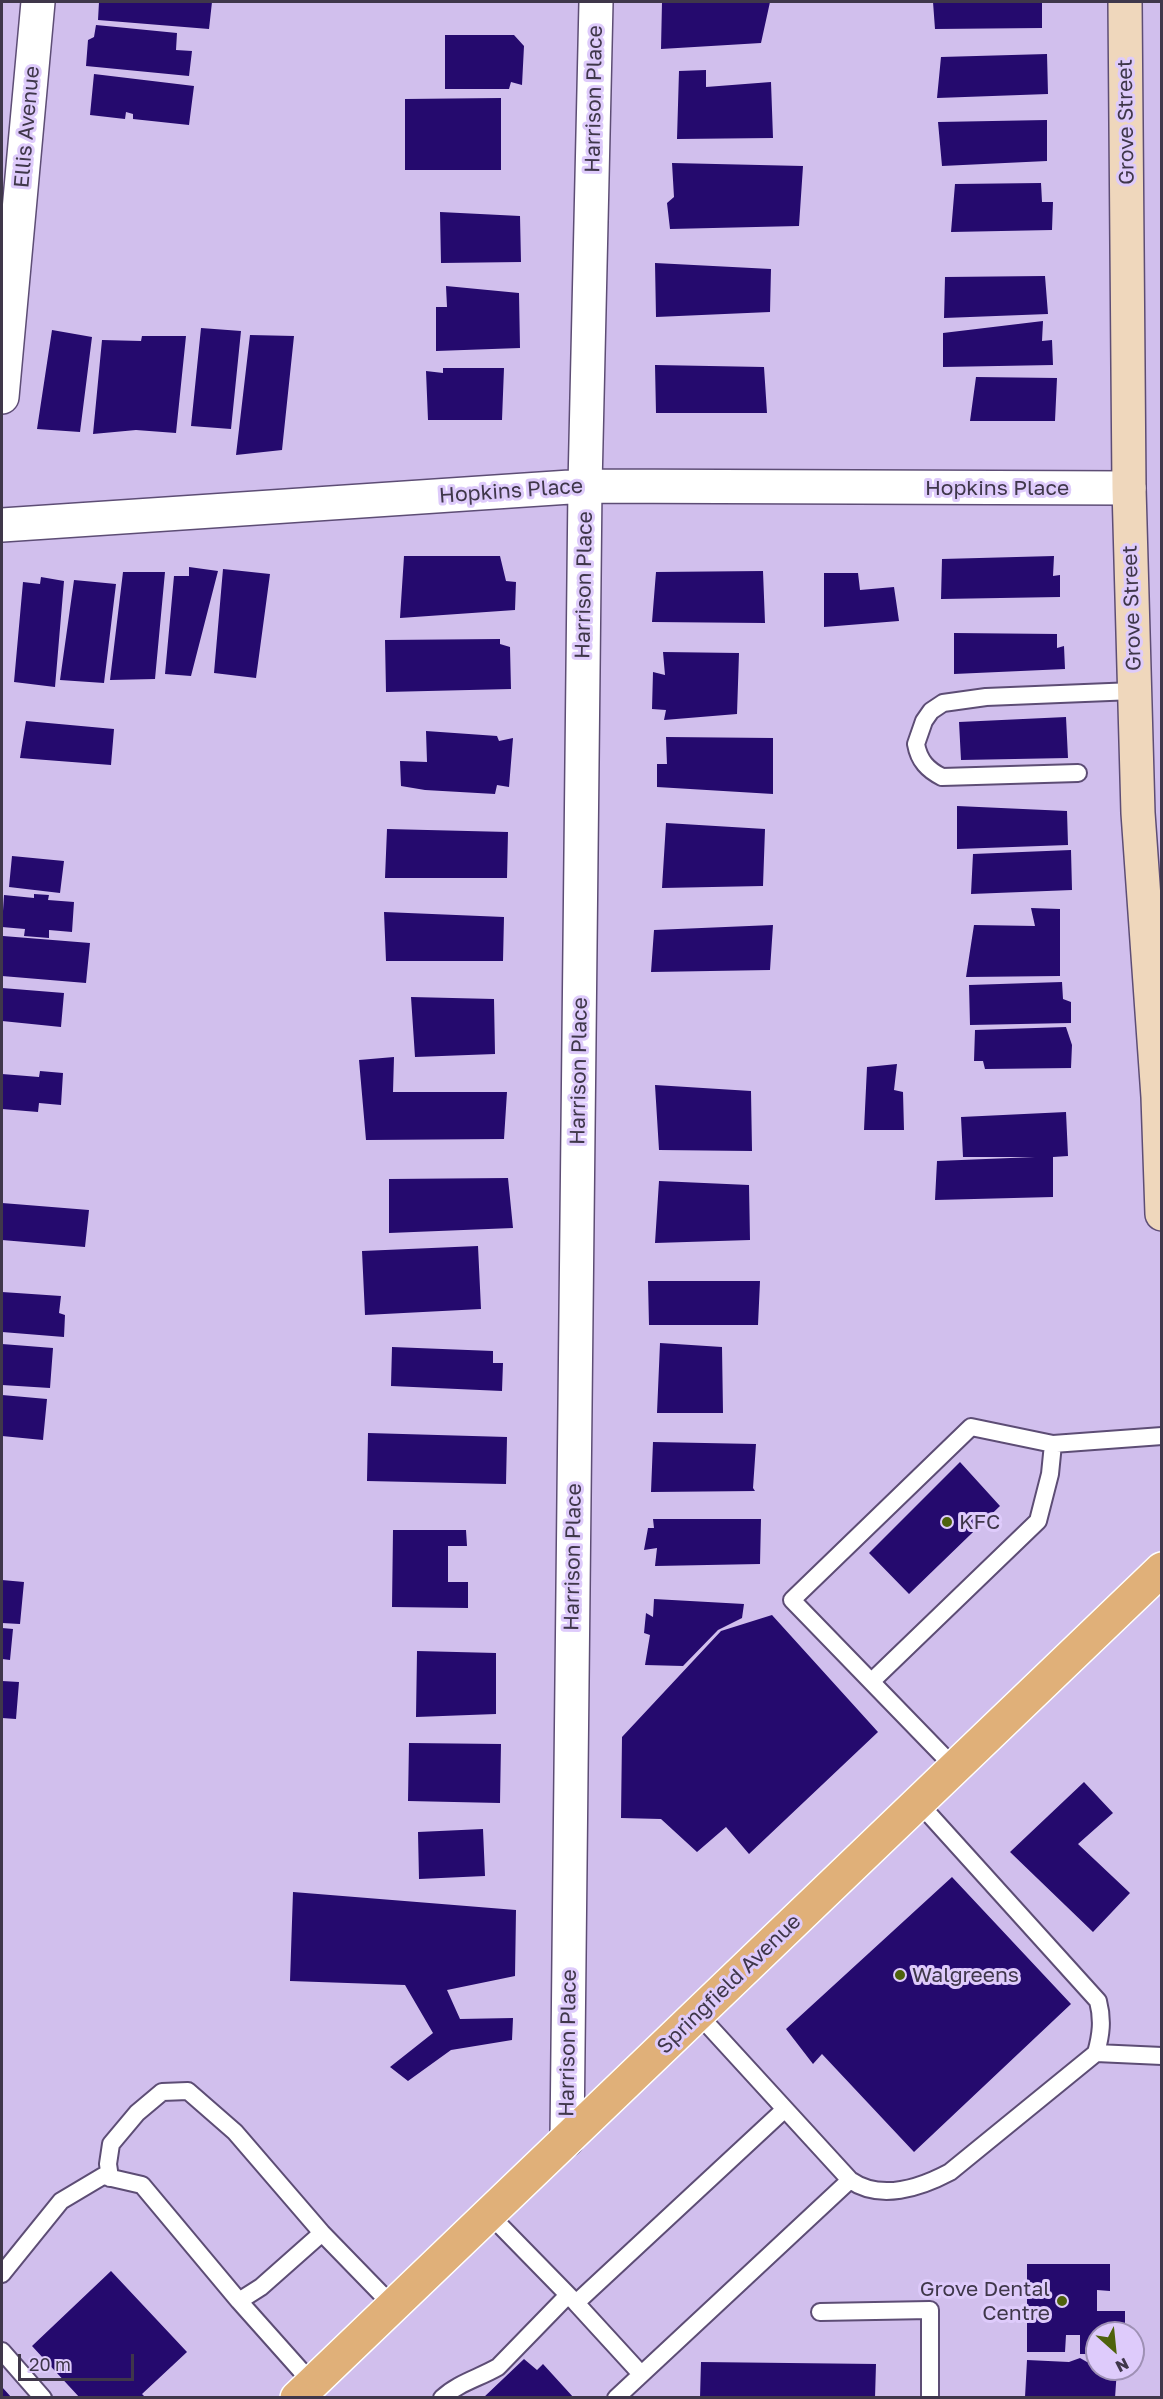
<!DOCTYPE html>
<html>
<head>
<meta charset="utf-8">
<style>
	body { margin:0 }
	#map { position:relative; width:1163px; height:2399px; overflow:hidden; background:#d1bfed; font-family:"Golos Text",sans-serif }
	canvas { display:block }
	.frame { position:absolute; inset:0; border:3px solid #3f374a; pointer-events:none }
	.north { position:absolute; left:1085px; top:2321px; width:60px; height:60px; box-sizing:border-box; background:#decbfb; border:2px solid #9e90b4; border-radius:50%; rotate:153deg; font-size:16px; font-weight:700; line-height:24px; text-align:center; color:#3f374a }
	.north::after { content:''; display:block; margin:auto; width:21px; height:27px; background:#4e620c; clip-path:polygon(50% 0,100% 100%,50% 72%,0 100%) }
	.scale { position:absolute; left:18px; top:2354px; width:116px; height:27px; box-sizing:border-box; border:3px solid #3f374a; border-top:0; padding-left:8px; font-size:18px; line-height:21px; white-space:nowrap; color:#3f374a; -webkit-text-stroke:4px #decbfb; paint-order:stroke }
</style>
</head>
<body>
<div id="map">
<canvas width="1163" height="2399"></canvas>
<div class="frame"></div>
<div class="north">N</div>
<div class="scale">20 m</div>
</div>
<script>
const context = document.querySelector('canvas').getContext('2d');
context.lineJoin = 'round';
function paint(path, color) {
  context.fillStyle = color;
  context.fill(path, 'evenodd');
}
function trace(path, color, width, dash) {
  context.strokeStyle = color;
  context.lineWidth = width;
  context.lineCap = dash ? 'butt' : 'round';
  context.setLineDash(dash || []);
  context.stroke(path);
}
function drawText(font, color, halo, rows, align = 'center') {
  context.font = font + ' "Golos Text",sans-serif';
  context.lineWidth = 6;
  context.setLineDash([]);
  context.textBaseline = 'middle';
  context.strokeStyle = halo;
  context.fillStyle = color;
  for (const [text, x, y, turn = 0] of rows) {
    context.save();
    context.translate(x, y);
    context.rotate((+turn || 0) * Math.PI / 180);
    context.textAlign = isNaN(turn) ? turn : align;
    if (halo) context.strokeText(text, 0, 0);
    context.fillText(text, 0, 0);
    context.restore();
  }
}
paint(new Path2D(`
	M99 2H212L209 29 98 20Z
	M662 2H770L761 43 661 49Z
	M933 2H1042V28L935 29Z
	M96 25 177 33 176 50 192 51 189 76 86 66 88 40 94 37Z
	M445 35H514L524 46 522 85 511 82 509 89H445Z
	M1047 54 1048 94 937 98 941 57Z
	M706 70V87L771 82 773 138 677 139 679 71Z
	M94 74 194 86 189 125 133 119V114L126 112 125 119 90 115Z
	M501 98V170H405V99Z
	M1047 120V161L942 166 938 122Z
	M672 163 803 166 799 226 670 229 667 203 674 197Z
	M1041 183 1042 202H1053L1052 230 951 232 955 184Z
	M440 212 520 216 521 262 441 263Z
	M655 263 771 269 770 312 656 317Z
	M1045 276 1048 314 944 318 945 277Z
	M446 286 519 293 520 348 436 351V307H447Z
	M1043 321 1042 341 1052 340 1053 365 943 367V333Z
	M201 328 241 331 231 429 191 426Z
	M52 330 92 337 80 432 37 429Z
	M250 335 294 336 282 450 236 455Z
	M142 336H186L176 433 136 430 93 434 102 340 141 341Z
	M655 365 764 367 767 413H656Z
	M443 368H504L502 420H428L426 371 443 373Z
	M976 377 1057 378 1055 421H970Z
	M404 556H500L506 581 516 582 515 610 400 618Z
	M1054 556 1053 576 1060 575V597L941 599 942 559Z
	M189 567 218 571 191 676 165 674 174 576H189Z
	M223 569 270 574 256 678 214 673Z
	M763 571 765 623 652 622 656 572Z
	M123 572H165L155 679 110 680Z
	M824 573H858L860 590 894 587 899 621 824 627Z
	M41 577 64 581 55 687 14 682 23 582 40 584Z
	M74 580 116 584 104 683 60 680Z
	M954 633 1057 634V648L1064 646 1065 669 954 674Z
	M500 639V644L510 647 511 689 386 692 385 640Z
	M663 652 739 653 737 714 664 720 666 710 652 709 653 672 665 675Z
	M1066 717 1068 758 961 760 959 722Z
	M26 721 114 729 111 765 20 758Z
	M426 731 497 736 499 741 513 738 509 787 497 785 495 794 425 790 401 786 400 761 427 762Z
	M666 737 773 738V794L657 787V764H667Z
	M957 806 1067 811 1068 845 957 849Z
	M666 823 765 829 763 886 662 888Z
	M387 829 508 832 507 878H385Z
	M1071 850 1072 890 971 894 973 854Z
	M12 856 64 861 60 893 9 887Z
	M34 894 49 895 48 900 74 902 72 932 49 930V938L24 936 25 929 2 927 4 895 34 898Z
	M1031 908 1060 909V976L966 977 974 925 1035 926Z
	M384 912 504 917 503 961H386Z
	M773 925 770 970 651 972 654 930Z
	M3 936 90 943 86 983 2 976Z
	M1062 982 1063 999 1071 1002V1023L970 1025 969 985Z
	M2 988 64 993 61 1027 2 1021Z
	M411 997 494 999 495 1054 415 1057Z
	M1066 1027 1072 1045 1071 1068 985 1069 983 1061H974L975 1030Z
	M394 1057 393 1092H507L504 1139 366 1140 359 1060Z
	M897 1064 894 1090 903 1092 904 1130H864L867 1067Z
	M40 1071 63 1073 61 1105 39 1103 38 1112 2 1109V1074L39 1077Z
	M655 1085 751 1091 752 1151 659 1150Z
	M1066 1112 1068 1156 1053 1157V1197L935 1200 937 1161 1035 1157H963L961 1117Z
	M508 1178 513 1228 389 1233V1179Z
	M659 1181 749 1185 750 1240 655 1243Z
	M2 1203 89 1210 85 1247 2 1240Z
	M478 1246 481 1309 365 1315 362 1251Z
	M648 1281H760L758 1325H649Z
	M2 1292 61 1296 59 1313 65 1315 64 1337 2 1332Z
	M660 1343 722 1347 723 1413H657Z
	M2 1344 53 1348 50 1388 2 1385Z
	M392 1347 493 1351V1363H503L502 1391 391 1386Z
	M2 1395 47 1399 43 1440 2 1436Z
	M368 1433 507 1437 506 1484 367 1481Z
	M653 1442 756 1444 753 1488 755 1491 651 1492Z
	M960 1462 1000 1506 909 1594 869 1553Z
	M653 1519H761L760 1564 655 1566 657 1548 644 1550 648 1528H654Z
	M393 1530H466L467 1546H448V1582H468V1608L392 1607Z
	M2 1580 24 1582 20 1624 2 1623Z
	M654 1599 744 1604 742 1618 718 1630 683 1666 645 1665 650 1635 644 1633 646 1613 653 1617Z
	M772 1615 878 1732 749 1854 726 1827 697 1852 661 1819 621 1818 622 1737 721 1631Z
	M2 1628 13 1629 10 1660 2 1659Z
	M417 1651 496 1653V1714L416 1717Z
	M2 1681 19 1682 16 1719 2 1718Z
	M409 1743 501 1744 500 1803 408 1801Z
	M1084 1782 1113 1813 1078 1844 1130 1893 1093 1932 1010 1852Z
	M483 1829 485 1876 419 1879 418 1832Z
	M952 1877 1071 2004 914 2152 822 2054 813 2064 786 2029Z
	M293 1892 516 1910 515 1976 447 1990 460 2019 513 2018 512 2040 451 2050 408 2081 390 2067 433 2033 405 1985 290 1981Z
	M1027 2264H1110V2291L1097 2290V2311H1125V2333H1097V2354H1080V2335H1066L1065 2352H1027Z
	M111 2271 187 2352 142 2394 146 2398H80L32 2346Z
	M1080 2358 1087 2362 1097 2363V2369H1117L1115 2398 1025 2397 1027 2360 1069 2362Z
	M524 2359 537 2370 543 2364 574 2398H483Z
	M701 2362 876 2364 875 2398H700Z
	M2 2387 12 2398H2Z`), '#250a6e');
const lane = new Path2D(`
	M1078 773 942 777C928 770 919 761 916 744L924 721 931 711 943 703 986 697 1134 691
	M872 1681 1038 1521 1050 1474 1053 1444
	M955 1768 792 1600 971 1427 1053 1444 1162 1436
	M919 1803 1098 2001C1103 2020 1101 2035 1096 2053L1162 2056
	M698 2014 850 2180C880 2201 920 2188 950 2172L1096 2053
	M110 2178 108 2164 111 2144 137 2113 162 2092 188 2091 235 2132 322 2233 393 2306
	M489 2214 576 2303 641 2374
	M2 2274 61 2201 103 2176 142 2185 239 2301 312 2383
	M239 2301 261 2287 322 2233
	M576 2303 785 2109
	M820 2312 930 2310V2398
	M2 2351 43 2398
	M442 2398C458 2383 479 2378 498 2367L568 2295
	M616 2398 850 2180`);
const street = new Path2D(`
	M2 397 38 2
	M2 525 585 486 1129 488
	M567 2140 585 486 596 2`);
const secondary = new Path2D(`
	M1125 2 1129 488 1138 813 1158 1097 1162 1214`);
const primary = new Path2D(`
	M297 2398 1162 1569`);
trace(lane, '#5d4d75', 20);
trace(street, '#5d4d75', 36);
trace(secondary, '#5d4d75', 36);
trace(primary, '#fff', 36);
trace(lane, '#fff', 16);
trace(street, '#fff', 33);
trace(secondary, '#efd7bc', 33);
trace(primary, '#e0b079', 33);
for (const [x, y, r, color] of [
	[947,1522,6,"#4e620c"],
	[900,1975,6,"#4e620c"],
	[1062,2301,6,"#4e620c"]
]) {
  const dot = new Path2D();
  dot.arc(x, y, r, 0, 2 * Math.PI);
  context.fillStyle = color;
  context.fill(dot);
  trace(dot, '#decbfb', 2);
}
drawText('21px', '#3f374a', '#decbfb', [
	["Harrison Place",594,99,-89],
	["Grove Street",1126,122,-91],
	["Ellis Avenue",27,127,-85],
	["Hopkins Place",997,488],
	["Hopkins Place",511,491,-4],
	["Harrison Place",584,585,-89],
	["Grove Street",1132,608,-92],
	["Harrison Place",579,1071,-89],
	["Harrison Place",573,1557,-89],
	["Springfield Avenue",729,1984,-44],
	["Harrison Place",568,2043,-89]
]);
drawText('21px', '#3f374a', '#decbfb', [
	["KFC",959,1522],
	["Walgreens",912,1975],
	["Grove Dental",1050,2289,"right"],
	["Centre",1050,2313,"right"]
], 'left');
</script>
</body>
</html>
